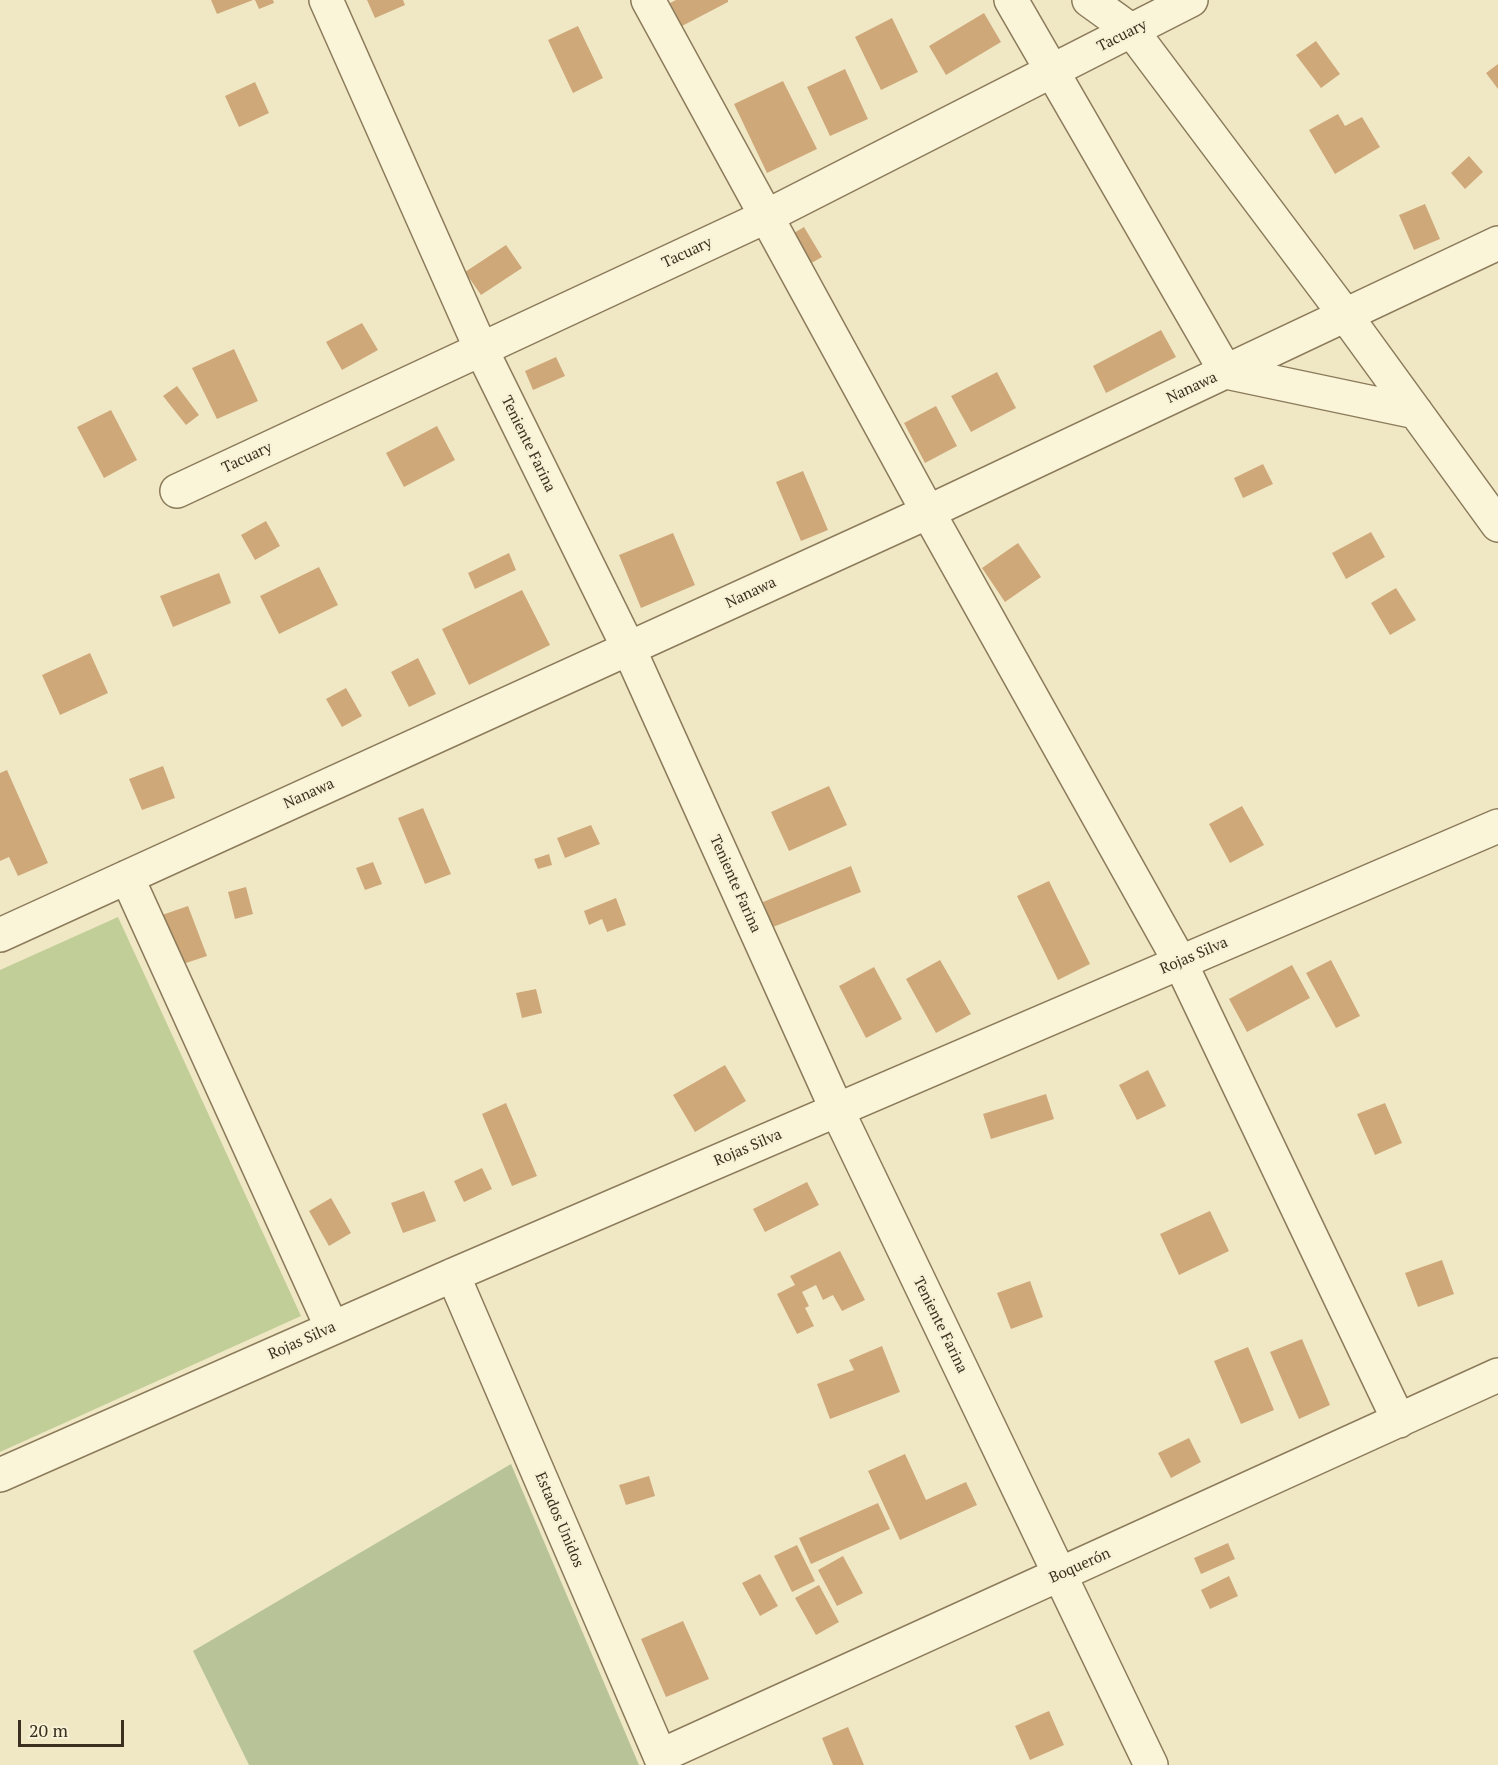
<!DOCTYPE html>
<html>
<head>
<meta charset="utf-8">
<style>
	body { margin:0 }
	#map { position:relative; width:1498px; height:1765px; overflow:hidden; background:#f0e8c5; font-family:"PT Serif",serif }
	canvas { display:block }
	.scale { position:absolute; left:18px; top:1720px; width:106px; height:27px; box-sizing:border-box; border:3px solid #3b301f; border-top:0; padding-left:8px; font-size:18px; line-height:21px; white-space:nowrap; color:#3b301f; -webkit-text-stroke:4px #f7f1d5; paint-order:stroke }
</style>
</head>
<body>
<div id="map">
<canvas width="1498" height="1765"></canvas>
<div class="scale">20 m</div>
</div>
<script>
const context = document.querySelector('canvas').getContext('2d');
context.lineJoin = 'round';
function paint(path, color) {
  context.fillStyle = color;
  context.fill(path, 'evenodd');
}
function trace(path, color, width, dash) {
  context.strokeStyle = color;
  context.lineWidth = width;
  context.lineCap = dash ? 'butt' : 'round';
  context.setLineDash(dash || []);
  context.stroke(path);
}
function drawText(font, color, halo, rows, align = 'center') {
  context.font = font + ' "PT Serif",serif';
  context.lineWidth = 4.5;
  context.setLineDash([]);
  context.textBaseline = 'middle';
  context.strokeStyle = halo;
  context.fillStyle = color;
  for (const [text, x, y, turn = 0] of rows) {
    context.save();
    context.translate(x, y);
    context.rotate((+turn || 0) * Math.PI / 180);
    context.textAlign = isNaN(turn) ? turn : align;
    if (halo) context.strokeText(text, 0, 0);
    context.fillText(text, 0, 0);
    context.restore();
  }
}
paint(new Path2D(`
	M118 917 301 1316 0 1452V970Z`), '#c1ce98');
paint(new Path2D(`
	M511 1464 639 1765H249L193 1651Z`), '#b8c398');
paint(new Path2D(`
	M211 0H253L217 14Z
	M255 0H273L274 3 259 9Z
	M367 0H403L405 5 375 18Z
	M676 0H728V2L682 26 670 3Z
	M984 13 1001 42 946 75 929 46Z
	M892 18 918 72 881 90 855 37Z
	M578 26 603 78 573 93 548 40Z
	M1316 41 1340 74 1321 88 1296 55Z
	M1498 64V89L1486 73Z
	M845 69 868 119 830 136 807 87Z
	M783 81 817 149 767 173 734 104Z
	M255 82 269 113 239 127 225 96Z
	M1338 114 1345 126 1362 117 1380 147 1335 174 1309 130Z
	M1469 156 1483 172 1465 189 1451 173Z
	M1425 204 1440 239 1414 250 1399 215Z
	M804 227 822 257 801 269 784 239Z
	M506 245 522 268 481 295 465 272Z
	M362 323 378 350 342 370 326 342Z
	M1161 330 1176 357 1106 393 1093 366Z
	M234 349 258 401 217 419 192 368Z
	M556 357 565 376 533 390 525 371Z
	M997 372 1016 408 971 432 951 396Z
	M177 386 199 415 186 425 163 396Z
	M936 406 957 446 925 463 904 423Z
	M111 410 137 460 104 478 77 427Z
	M437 426 455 460 404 487 386 453Z
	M1263 464 1273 484 1243 498 1234 478Z
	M803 471 828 530 801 541 776 482Z
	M266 521 280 546 255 560 241 535Z
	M1371 532 1385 557 1346 579 1332 553Z
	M673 533 695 585 641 608 619 555Z
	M1018 543 1041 577 1005 602 982 568Z
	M509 553 516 570 475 589 468 573Z
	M319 567 338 605 279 634 260 596Z
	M219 573 231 603 173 627 160 596Z
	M1396 588 1416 620 1390 635 1371 603Z
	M522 590 550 645 469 685 442 629Z
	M90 653 108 693 60 715 42 675Z
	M418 658 436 694 409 707 391 672Z
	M346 688 362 716 342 727 326 699Z
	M163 766 175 798 142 810 129 779Z
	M7 770 48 863 18 876 9 857 0 861V773Z
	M829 786 847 825 789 851 771 812Z
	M1242 806 1264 845 1230 863 1209 824Z
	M423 808 451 874 425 884 398 818Z
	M591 825 600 844 565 858 557 838Z
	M549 854 552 865 538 869 534 859Z
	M373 862 382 884 365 890 356 868Z
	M851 866 861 892 773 927 763 902Z
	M1049 881 1090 964 1058 980 1017 896Z
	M246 887 253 914 235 919 228 892Z
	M616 898 626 925 607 932 602 919 589 925 584 911Z
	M188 906 207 956 180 965 162 915Z
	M940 960 971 1014 936 1033 906 979Z
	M1331 960 1360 1016 1336 1028 1306 973Z
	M1292 965 1310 998 1247 1032 1229 999Z
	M874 967 902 1019 866 1038 839 986Z
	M536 989 542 1013 522 1018 516 993Z
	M725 1065 746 1101 695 1132 673 1095Z
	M1148 1070 1166 1106 1137 1120 1119 1085Z
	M1046 1094 1054 1119 991 1139 983 1114Z
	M506 1103 537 1176 512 1186 482 1114Z
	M1385 1103 1402 1143 1375 1155 1357 1114Z
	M482 1168 492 1189 464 1202 454 1181Z
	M807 1182 819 1205 765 1232 753 1209Z
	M424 1191 436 1221 403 1233 391 1203Z
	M331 1198 351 1233 329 1246 309 1211Z
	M1210 1211 1229 1251 1179 1275 1160 1234Z
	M840 1251 865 1300 842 1311 833 1295 823 1300 816 1285 802 1292 809 1306 805 1308 814 1326 797 1334 777 1294 795 1285 790 1276Z
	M1442 1260 1454 1294 1418 1307 1405 1273Z
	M1030 1281 1043 1317 1011 1329 997 1293Z
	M1302 1339 1330 1405 1299 1419 1270 1352Z
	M882 1346 900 1392 830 1419 817 1384 854 1370 849 1360Z
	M1248 1347 1274 1410 1241 1424 1214 1361Z
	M1189 1438 1201 1462 1171 1478 1158 1453Z
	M905 1454 926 1500 966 1482 977 1505 900 1540 868 1471Z
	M649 1476 655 1496 626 1505 619 1485Z
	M878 1503 890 1529 811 1564 799 1538Z
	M1228 1543 1235 1559 1201 1574 1194 1558Z
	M797 1545 815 1581 792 1592 774 1556Z
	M843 1556 863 1593 837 1606 818 1570Z
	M760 1574 778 1606 760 1616 742 1583Z
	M1229 1576 1238 1596 1210 1609 1201 1590Z
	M819 1585 839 1622 816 1635 795 1598Z
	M683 1621 709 1679 666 1697 641 1639Z
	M1049 1711 1064 1745 1030 1760 1015 1726Z
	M848 1727 864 1765H833L822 1738Z`), '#cfa87a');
const minor = new Path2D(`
	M326 0 481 349 629 649 837 1110 1151 1765
	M648 0 928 512 1180 962 1399 1421
	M1011 0 1226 372 1416 412
	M1089 0 1132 31 1346 316 1498 525
	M177 491 765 217 1191 0
	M127 877 332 1328
	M0 935 928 512 1498 243
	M453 1275 664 1765
	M0 1475 453 1275 1498 826
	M660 1756 1498 1375`);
trace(minor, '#8b7b5a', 36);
trace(minor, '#faf4d9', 33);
drawText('15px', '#3b301f', '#f7f1d5', [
	["Tacuary",1122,36,-27],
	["Tacuary",687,253,-25],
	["Nanawa",1192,388,-25],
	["Teniente Farina",528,444,64],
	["Tacuary",247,458,-25],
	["Nanawa",751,593,-25],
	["Nanawa",309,794,-24],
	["Teniente Farina",735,884,66],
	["Rojas Silva",1194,956,-23],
	["Rojas Silva",748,1148,-23],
	["Teniente Farina",940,1325,64],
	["Rojas Silva",302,1341,-24],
	["Estados Unidos",559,1520,67],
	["Boquerón",1080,1566,-24]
]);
</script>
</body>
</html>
